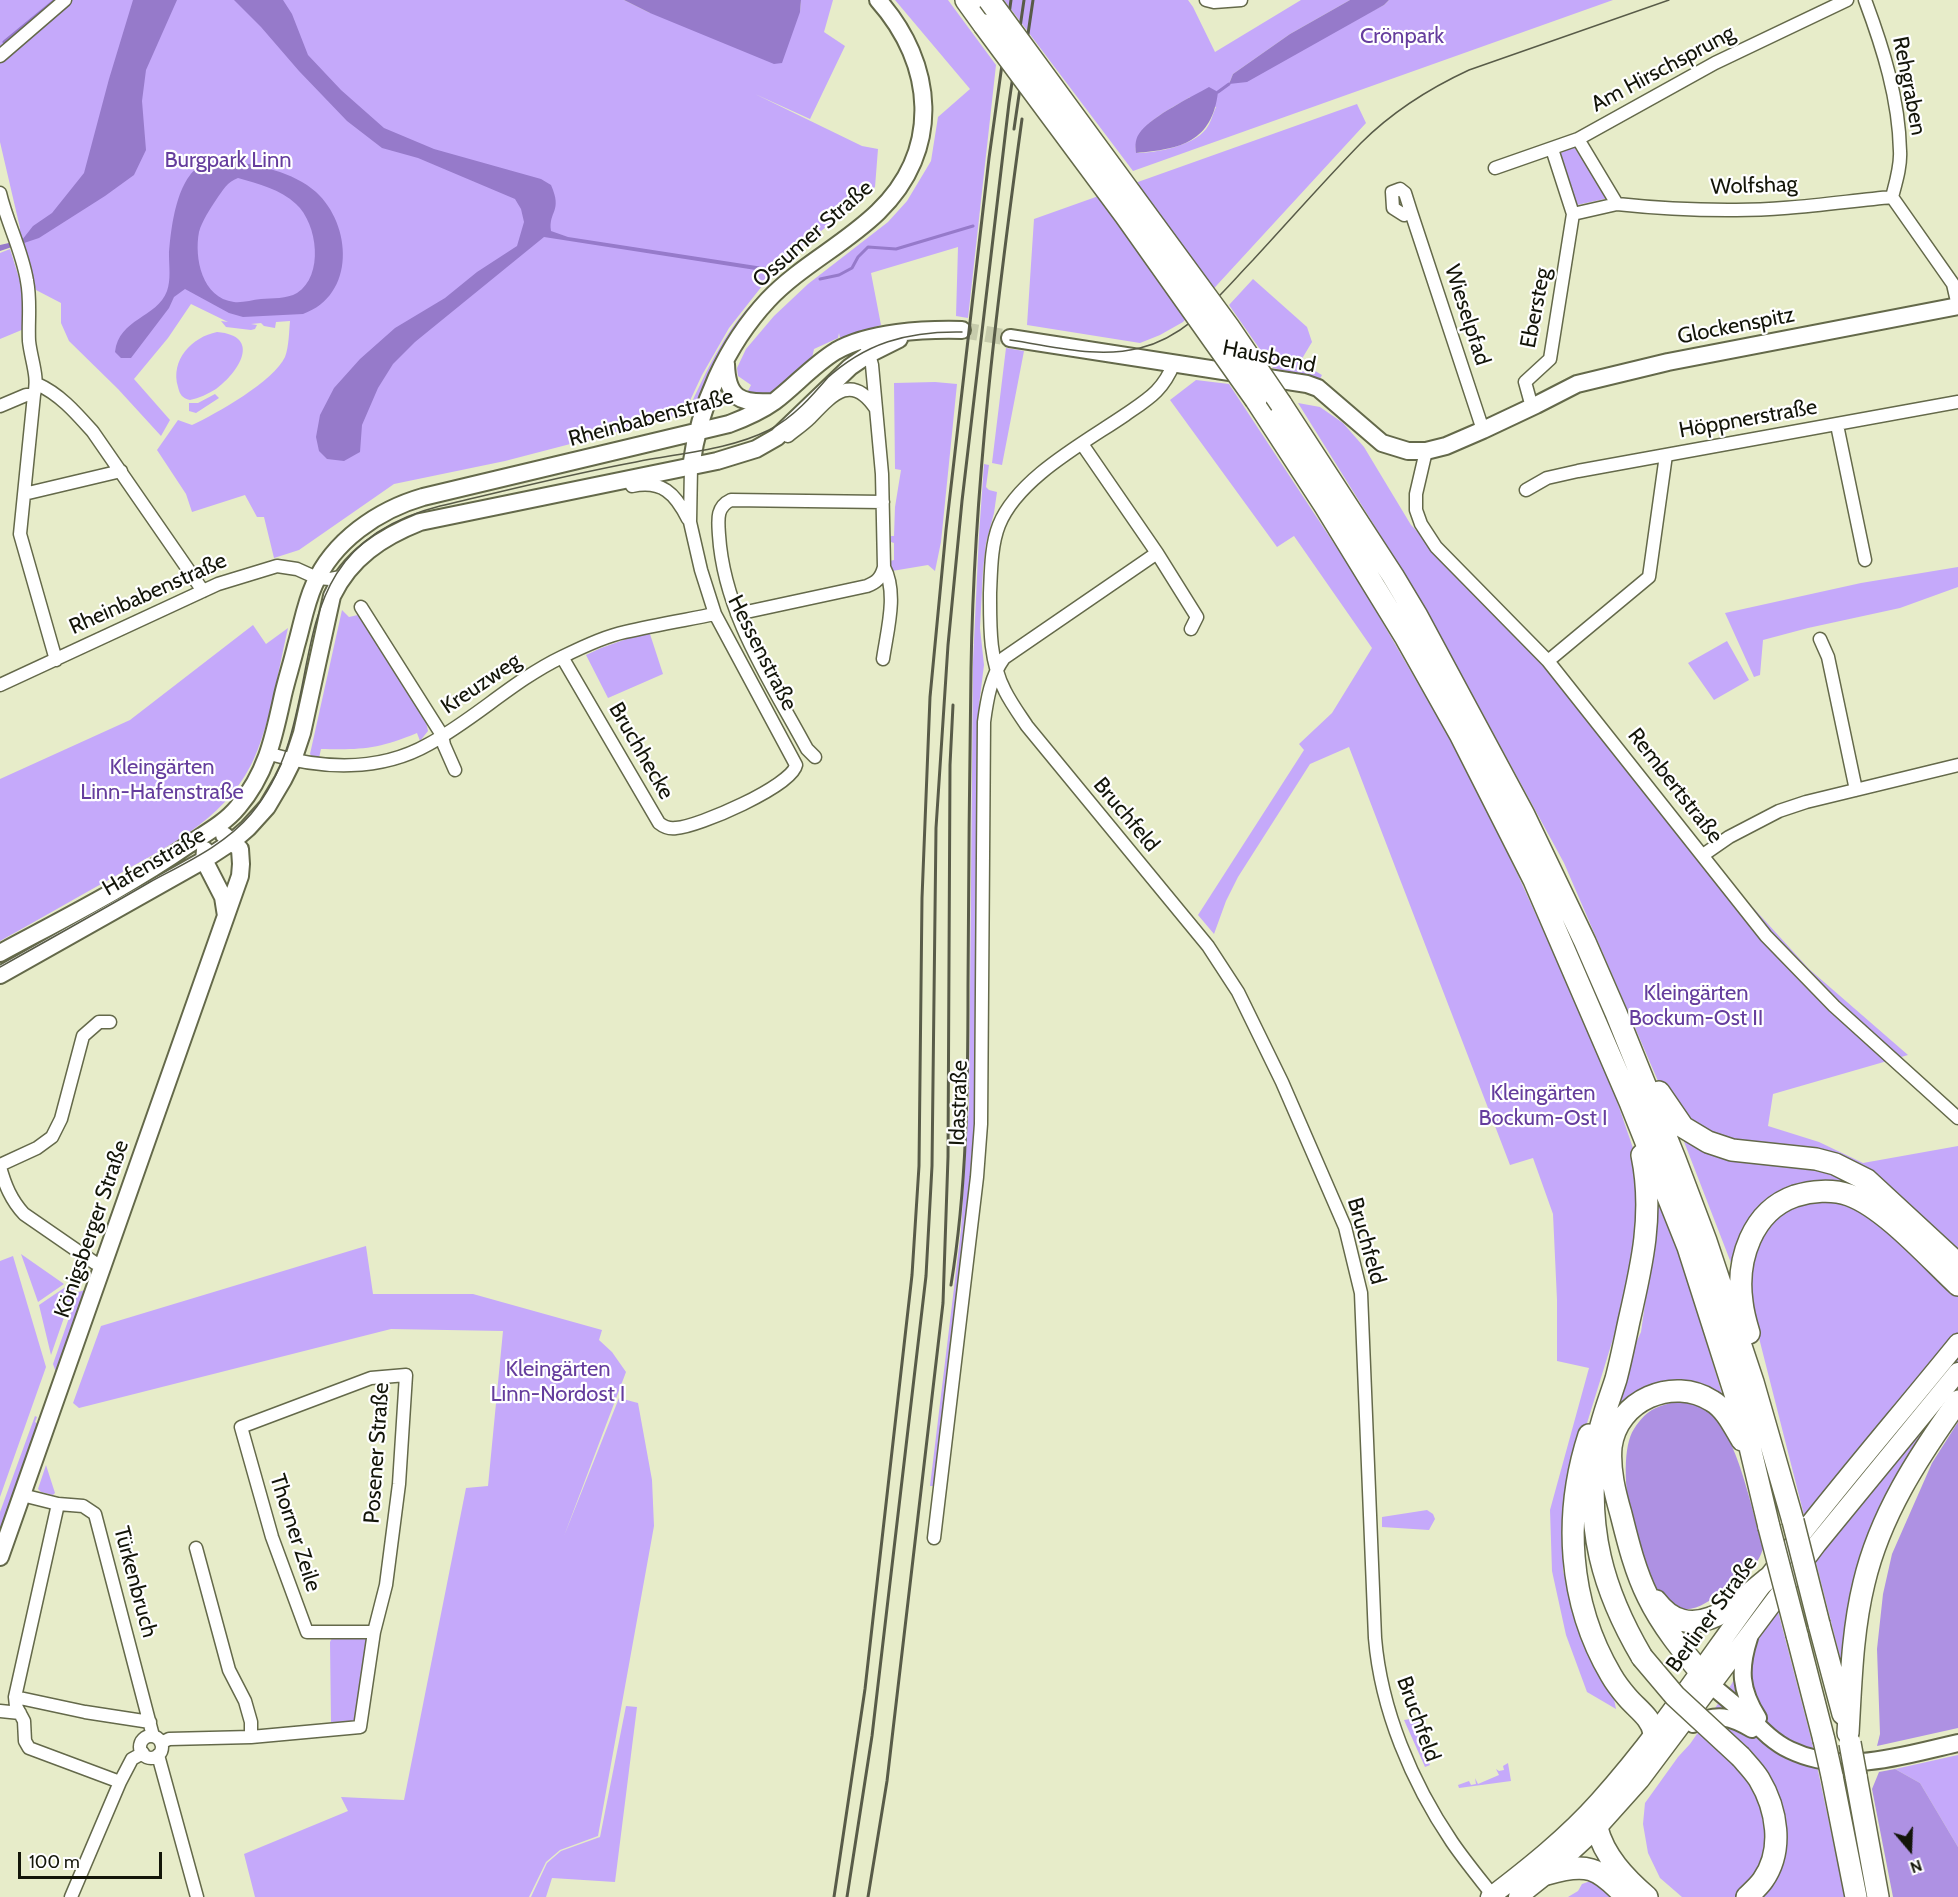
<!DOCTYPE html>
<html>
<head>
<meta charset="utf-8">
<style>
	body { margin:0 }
	#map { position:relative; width:1958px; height:1897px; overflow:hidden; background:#e7ecc9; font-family:Cabin,sans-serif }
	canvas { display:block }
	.north { position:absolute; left:1880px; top:1819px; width:60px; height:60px; -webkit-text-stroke:4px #fff; paint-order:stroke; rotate:161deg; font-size:16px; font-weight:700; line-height:24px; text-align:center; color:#131509 }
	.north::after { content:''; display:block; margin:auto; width:21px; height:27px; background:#131509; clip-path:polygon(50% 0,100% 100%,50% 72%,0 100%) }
	.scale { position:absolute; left:18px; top:1852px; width:144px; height:27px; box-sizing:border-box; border:3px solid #131509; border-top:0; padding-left:8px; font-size:18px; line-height:21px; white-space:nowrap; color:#131509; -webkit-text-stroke:4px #fff; paint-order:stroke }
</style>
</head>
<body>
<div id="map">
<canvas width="1958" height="1897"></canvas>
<div class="north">N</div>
<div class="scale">100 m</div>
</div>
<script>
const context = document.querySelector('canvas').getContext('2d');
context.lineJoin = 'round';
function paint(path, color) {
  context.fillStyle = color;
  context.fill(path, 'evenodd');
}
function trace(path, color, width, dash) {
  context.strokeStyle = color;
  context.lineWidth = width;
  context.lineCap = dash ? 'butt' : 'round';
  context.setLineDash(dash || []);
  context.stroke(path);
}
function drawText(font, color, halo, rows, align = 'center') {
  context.font = font + ' Cabin,sans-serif';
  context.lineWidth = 4.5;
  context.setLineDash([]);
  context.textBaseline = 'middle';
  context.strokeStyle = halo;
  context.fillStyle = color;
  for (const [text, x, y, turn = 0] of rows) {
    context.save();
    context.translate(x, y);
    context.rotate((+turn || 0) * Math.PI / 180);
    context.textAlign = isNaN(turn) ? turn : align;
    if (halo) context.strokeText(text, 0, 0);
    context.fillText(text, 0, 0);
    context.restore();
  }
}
paint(new Path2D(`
	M0 0H624L650 13 800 12 801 0H833L824 32 845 46 810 119 755 94 862 146 878 149 875 187 777 267 729 328 702 375 687 407 670 418 505 461 394 484 299 550 274 558 264 517H257L245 495 192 512 186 494 157 450 178 420 192 425C216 414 274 381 285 357 289 347 289 331 290 321L276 322 275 328 264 326 261 323 251 324 257 325 255 329 251 330 226 327 221 321 228 322 191 304 168 338 134 379 170 420 161 436 118 389 69 341 61 323V303L36 290 19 232 20 228 0 142Z
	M895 0H948L996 65 968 318 956 316 958 247 871 273 881 325 840 338 839 333 838 338 814 349 812 358 773 393 762 398 745 397 751 385 738 376 737 368 746 349 774 316 808 284 888 222 907 201 931 161 938 117 970 89Z
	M1004 0H1188L1193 7 1215 52 1301 0H1350L1290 34 1233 74 1229 84 1384 5 1389 0H1613L1133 171ZM1190 97 1216 107C1213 113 1211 123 1206 129 1193 146 1156 153 1136 153 1132 125 1170 110 1190 97Z
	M1357 104 1366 123 1183 322 1160 335 1140 343 1027 325 1034 219Z
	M1574 147 1609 198 1577 205 1558 154Z
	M10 249 23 291 24 329 0 339V253Z
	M1253 279 1307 327 1312 342 1300 362 1322 375 1320 379 1273 368 1229 305Z
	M762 295H764L712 369 693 413H689L688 411C704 375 731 318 762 295Z
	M217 332C263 336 238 373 216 389 208 394 199 398 190 400 182 398 180 395 178 387 170 360 192 337 217 332Z
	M1006 348 1024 351 1002 465 992 463Z
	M1196 380 1229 384 1358 580 1461 758 1517 873 1606 1069 1635 1154 1640 1220 1633 1274 1567 1488 1563 1571 1586 1647 1614 1699 1616 1709 1587 1692 1566 1635 1552 1571 1550 1510 1589 1368 1557 1361V1300L1553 1214 1533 1158 1510 1165 1349 747 1310 764 1238 877 1226 901 1214 934 1198 915 1304 750 1299 744 1332 713 1372 648 1294 536 1277 547 1170 400Z
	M935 382 957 384 941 542 935 571 928 565 892 571 890 561 894 560V543L891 542V536H894L895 507 901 470 895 469 894 383Z
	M215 394 219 398 196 413 189 411V403H198Z
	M1298 403 1320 407 1343 423 1364 447 1411 525 1542 660 1734 904 1747 901 1809 969 1908 1055 1773 1094 1768 1126 1819 1142 1863 1163 1958 1146V1391L1917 1443 1843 1669 1757 1330 1683 1139 1564 863 1422 602Z
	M984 464 989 465 986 487 989 490 997 492 994 513 986 543 983 570 980 628 984 665 979 705 977 1106 972 1176 934 1486H930L961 1230 969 1105 973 662 979 535Z
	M1958 567V587L1900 608 1808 628 1763 640 1760 675 1754 677 1725 613 1861 583Z
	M342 610 349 617 358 615 428 718 426 721 428 731 420 741 417 733C378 749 362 750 321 749L319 758 312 757 310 754Z
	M253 625 266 644 288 628C278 671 270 727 251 765 222 822 164 848 112 878 74 899 38 920 0 941V779L130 720Z
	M649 631 663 674 608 698 586 655 601 648Z
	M1727 641 1749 680 1714 700 1688 663Z
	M1656 1192 1681 1258 1723 1397 1700 1384 1614 1418 1631 1354 1641 1332 1655 1233Z
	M366 1246 373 1294H473L602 1330 599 1340 612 1352 626 1372 564 1536 619 1398 638 1403 652 1480 654 1526 598 1836 560 1850 546 1862 529 1897H255L244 1854 348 1811 341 1797 404 1800 466 1488 488 1486 503 1331 391 1329 79 1408 73 1403 101 1326Z
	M21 1254 64 1284 38 1302Z
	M13 1256 46 1367 0 1497V1261Z
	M71 1281 76 1283 51 1355 39 1305 67 1286Z
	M89 1289 58 1378 53 1364 78 1292Z
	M35 1416 37 1417 35 1422 38 1424 32 1440 35 1441 9 1516H5L0 1530V1512Z
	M46 1465 55 1493 53 1495 41 1492 38 1489Z
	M1427 1510 1433 1514 1435 1519 1429 1530 1382 1527V1517Z
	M1778 1611 1811 1738 1845 1897H1682L1660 1878 1648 1853 1643 1824 1645 1803 1678 1757 1690 1744 1731 1685 1752 1646Z
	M368 1637 357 1720C352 1724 338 1725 331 1722L330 1642 332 1638Z
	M626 1706 637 1707 615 1882 552 1878 546 1897H531L547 1863 561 1851 600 1837Z
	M1410 1719 1420 1722C1430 1734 1422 1749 1430 1765L1425 1767 1404 1720Z
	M1958 1755V1847L1920 1783 1895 1769Z
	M1508 1763 1511 1781 1459 1788 1458 1785 1469 1781 1471 1785 1476 1784 1475 1778 1478 1784 1499 1775 1496 1769 1499 1771 1504 1770 1503 1766Z
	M1596 1879 1613 1897H1568L1578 1891 1582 1884Z`), '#c5a9fa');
paint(new Path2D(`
	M1683 1400C1689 1402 1696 1403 1701 1405 1736 1423 1752 1512 1763 1548 1759 1566 1740 1581 1724 1591 1710 1600 1693 1615 1675 1607 1637 1591 1612 1462 1634 1429 1648 1407 1659 1406 1683 1400Z
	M1958 1422V1728L1877 1746 1880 1734 1877 1649 1883 1594 1892 1554 1932 1463Z
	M1895 1769 1920 1783 1958 1847V1897H1893L1872 1789 1879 1772Z`), '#ae91e3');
paint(new Path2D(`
	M133 0H177L146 70 142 101 146 150 134 175 105 196 39 238 0 251V245L22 240 33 226 52 213 84 173 109 79Z
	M234 0H283L292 14 308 55 341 90 384 128 434 149 541 179 551 185C563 212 548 211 551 231L568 237 776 269 777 272 775 273 544 237 415 342 393 364 378 388 362 425 360 452 344 461 327 459 319 451 316 437 320 415 334 388 360 359 395 328 445 298 477 272 517 246 524 222 521 209 515 199 418 158 382 148 347 121 299 71 261 27Z
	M624 0H801L800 12 782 63 774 64 650 13Z
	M1350 0H1389L1384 5 1247 82 1229 84 1233 74 1290 34Z
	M1209 87 1218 92C1212 142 1181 149 1136 153 1135 145 1135 138 1141 131 1153 116 1191 97 1209 87Z
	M227 161C256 164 294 172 316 192 352 225 356 295 303 314L243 317 229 313 185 289 174 297 169 308 131 358H121L115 352C119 318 157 318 167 291 171 279 169 267 169 255 171 227 177 171 208 162 214 161 221 161 227 161ZM238 178C259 184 280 189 296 204 318 224 324 276 297 293 287 299 272 298 261 299 252 300 242 303 234 302 202 298 194 258 199 232 202 221 210 209 216 200 223 190 227 182 238 178Z`), '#967aca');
trace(new Path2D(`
	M4 42 55 0
	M1218 92 1229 84
	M820 279 839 275 852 268 858 257 868 247 896 249 973 226`), '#967aca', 3);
trace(new Path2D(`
	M962 330 1010 338`), '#c7ccac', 16, [16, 8]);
const street = new Path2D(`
	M1206 0 1214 2 1241 0
	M1865 0C1883 48 1899 99 1900 151 1901 166 1896 182 1892 197L1953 284 1958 306
	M0 56 65 0
	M1552 149 1573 214 1617 204 1578 139
	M1495 168 1578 139 1715 63 1847 0
	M0 193C7 223 22 250 27 281 31 301 28 321 29 341 31 360 39 377 34 395L20 534 56 660
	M1617 204C1654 208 1691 210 1728 210 1783 211 1838 202 1892 197
	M1411 212 1404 215 1393 208 1392 192 1400 189 1405 193 1411 212 1483 430
	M1174 363C1163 391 1148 399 1125 415 1084 443 1018 478 999 525 991 545 991 571 990 593 990 625 989 661 1005 691 1011 703 1019 714 1027 726L1208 946 1238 992 1282 1082 1345 1227 1361 1293 1375 1638C1381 1710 1412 1783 1452 1842 1465 1861 1480 1879 1494 1897
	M37 384C60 394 77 414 93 432L203 591
	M1530 400 1525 382 1550 359 1573 214
	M0 406 26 395H34
	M1837 425 1865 560
	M788 436C795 430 803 425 810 418 832 395 852 372 876 409
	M1082 444 1157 553 1197 617 1191 629
	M1426 451 1416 494V510L1421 524 1436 547 1548 661 1766 936 1834 1006 1958 1118
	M632 486C662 480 675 493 688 519
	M1526 490 1547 478 1578 471 1958 402
	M24 494 121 471
	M361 607 442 735 444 745 455 770
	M737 614 867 586C877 582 881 578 884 567L882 474 872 365 867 348
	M1820 639 1828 657 1856 790
	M562 657 659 823C664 827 669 829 676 828 698 827 792 786 796 765L715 614 701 570 690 522 691 467
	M883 659C887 631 898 593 884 567
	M1548 661 1649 577 1666 455
	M0 685 218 584 277 566 297 569 317 578 330 579 341 577
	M270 754C322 769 380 772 429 744 475 719 514 680 562 657 580 648 606 636 625 632 655 625 685 620 715 614
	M815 757 807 749C771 682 724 614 719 535 718 520 716 507 731 500L883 502
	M1703 855 1729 837 1779 811 1806 802 1958 765
	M0 1165 37 1148 52 1137 61 1119 83 1036 99 1022H110
	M0 1167C5 1185 11 1200 24 1214L95 1263 103 1265
	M22 1495 58 1504 83 1506 95 1514 153 1736
	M58 1504 15 1697 16 1706 24 1721 25 1741 29 1748 120 1782
	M934 1538 977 1177 981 1124 984 722C987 699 991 676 1004 658L1157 553
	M196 1548 229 1670 245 1701 251 1722V1737
	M15 1697 85 1712 150 1722
	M0 1711 20 1713
	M140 1747a11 11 0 1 1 22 0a11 11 0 1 1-22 0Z
	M161 1743 169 1739 251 1737 360 1727 374 1632 386 1585 399 1484 406 1375 371 1378 241 1427 272 1537 307 1632H374
	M158 1755 197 1897
	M71 1897 120 1782 132 1759 143 1753`);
const secondary = new Path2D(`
	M1010 338 1307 384 1318 388 1382 443 1408 451H1426L1446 446 1483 430 1536 405 1577 384 1668 362 1958 306
	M726 364C727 398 740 404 772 402
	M691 467C699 406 726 345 768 300 800 266 844 245 878 212 942 150 935 64 878 0
	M205 850 204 860 223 897 226 916
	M0 953C63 919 129 886 188 845 206 833 225 823 238 807 267 773 274 736 283 695 287 678 292 663 296 646 302 626 305 605 314 585 333 541 378 510 423 497L729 424C745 418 761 411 775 401 796 385 813 365 836 351 869 332 924 329 962 330
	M0 975 204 860 233 841 248 828 267 807 283 780 293 760 302 733 332 596C350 558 382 537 420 522L717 461 756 449 777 437 850 367 869 354 899 339
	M0 1557 240 876 241 864 240 849 224 835
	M1749 1638C1739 1669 1740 1690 1758 1718
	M1711 1685C1723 1695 1735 1705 1747 1715 1760 1728 1773 1742 1790 1750 1844 1776 1904 1755 1958 1743
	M1693 1724C1717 1713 1730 1716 1752 1729`);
const primary = new Path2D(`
	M1490 1897C1528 1868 1567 1837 1599 1801 1661 1732 1711 1654 1766 1580 1827 1499 1894 1422 1958 1343
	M1518 1897 1547 1874 1597 1828 1640 1780 1817 1544 1958 1372`);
const highway = new Path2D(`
	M966 0 984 25
	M1256 400 1325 506 1406 638 1460 734 1534 880 1630 1102 1688 1247 1744 1422 1769 1527
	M1281 404 1393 576 1417 616 1524 815 1585 942 1616 1013 1675 1159 1706 1241 1753 1382 1793 1521
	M1659 1092 1683 1127 1708 1142 1732 1150 1816 1159 1835 1164 1867 1180 1958 1264
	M1642 1155C1654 1213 1642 1265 1629 1321 1625 1340 1621 1360 1616 1379 1609 1401 1599 1425 1596 1449 1586 1528 1602 1589 1642 1657
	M1749 1333C1746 1323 1743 1312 1742 1302 1736 1260 1752 1211 1795 1196 1811 1191 1832 1189 1849 1195 1885 1208 1929 1258 1958 1285
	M1589 1435C1563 1515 1568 1602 1611 1675 1615 1682 1621 1690 1627 1697 1637 1709 1651 1717 1654 1733
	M1656 1601C1691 1647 1736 1605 1767 1579
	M1819 1624 1843 1714
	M1797 1635 1824 1740
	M1711 1685C1688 1657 1664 1630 1648 1597 1635 1571 1628 1542 1621 1514 1615 1493 1609 1470 1611 1447 1617 1400 1673 1376 1712 1401 1726 1409 1734 1427 1742 1440
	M1848 1733C1851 1683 1852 1632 1864 1583 1880 1515 1918 1457 1958 1401
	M1741 1757C1747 1764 1754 1771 1759 1779 1777 1809 1784 1850 1763 1880 1759 1886 1752 1892 1747 1897
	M1832 1776 1856 1897
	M1856 1776 1878 1897
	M1597 1828C1604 1856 1625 1878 1647 1897
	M1547 1874C1587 1862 1598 1867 1626 1897`);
trace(street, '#64694a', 15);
trace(secondary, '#64694a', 20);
trace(primary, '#64694a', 21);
trace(highway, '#64694a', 24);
trace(street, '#fff', 12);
trace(secondary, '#fff', 16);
trace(primary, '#fff', 18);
trace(highway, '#fff', 21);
trace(new Path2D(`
	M1010 340C1053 346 1097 359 1140 348 1189 336 1220 294 1253 260 1289 221 1324 181 1361 143 1393 111 1428 89 1469 70L1669 0
	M825 380C865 343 907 331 962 332
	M0 967C50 939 100 911 150 882 185 863 225 845 251 814 340 707 262 551 440 506 505 491 570 474 636 462 680 453 729 450 769 430 794 417 812 396 830 375`), '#585b48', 1.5);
trace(new Path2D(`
	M1014 129 1033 0
	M951 1285C967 1187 968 1086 968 986 969 880 969 775 971 669 974 485 997 301 1022 119
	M834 1897 865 1689 912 1275 919 1166 922 898 930 697 946 530 989 158 1011 0
	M847 1897 872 1736 926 1276 932 1166 936 828 948 645 962 501 1009 103 1024 0
	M868 1897 887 1781 943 1303 948 1157 950 765 953 705`), '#585b48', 3);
const highwayBridge = new Path2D(`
	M989 0 1228 326 1281 404
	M984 25 1125 215 1256 400
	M1793 1521 1819 1624
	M1769 1527 1797 1635
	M1642 1657 1675 1696 1741 1757
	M1824 1740 1832 1776
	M1850 1743 1856 1776`);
trace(highwayBridge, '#64694a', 24, []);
trace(highwayBridge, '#fff', 21);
drawText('22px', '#653d9d', '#fff', [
	["Crönpark",1402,37],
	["Burgpark Linn",228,161],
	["Kleingärten",162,768],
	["Linn-Hafenstraße",162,793],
	["Kleingärten",1696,994],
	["Bockum-Ost II",1696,1019],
	["Kleingärten",1543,1094],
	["Bockum-Ost I",1543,1119],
	["Kleingärten",558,1370],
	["Linn-Nordost I",558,1395]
]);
drawText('22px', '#131509', '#fff', [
	["Am Hirschsprung",1663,69,-28],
	["Rehgraben",1909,86,79],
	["Wolfshag",1754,186,-2],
	["Ossumer Straße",813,234,-41],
	["Ebersteg",1536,308,-79],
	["Wieselpfad",1467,315,72],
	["Glockenspitz",1736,326,-11],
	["Hausbend",1269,357,11],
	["Rheinbabenstraße",651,418,-15],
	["Höppnerstraße",1748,419,-10],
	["Rheinbabenstraße",148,594,-24],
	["Hessenstraße",762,653,63],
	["Kreuzweg",481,684,-34],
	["Bruchhecke",641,751,60],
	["Rembertstraße",1675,786,52],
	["Bruchfeld",1126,815,50],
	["Hafenstraße",154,862,-30],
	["Idastraße",959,1103,-88],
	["Königsberger Straße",92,1229,-71],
	["Bruchfeld",1366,1241,74],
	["Posener Straße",377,1453,-86],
	["Thorner Zeile",295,1533,72],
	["Türkenbruch",135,1582,75],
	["Berliner Straße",1712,1614,-54],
	["Bruchfeld",1418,1719,70]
]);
</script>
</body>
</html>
